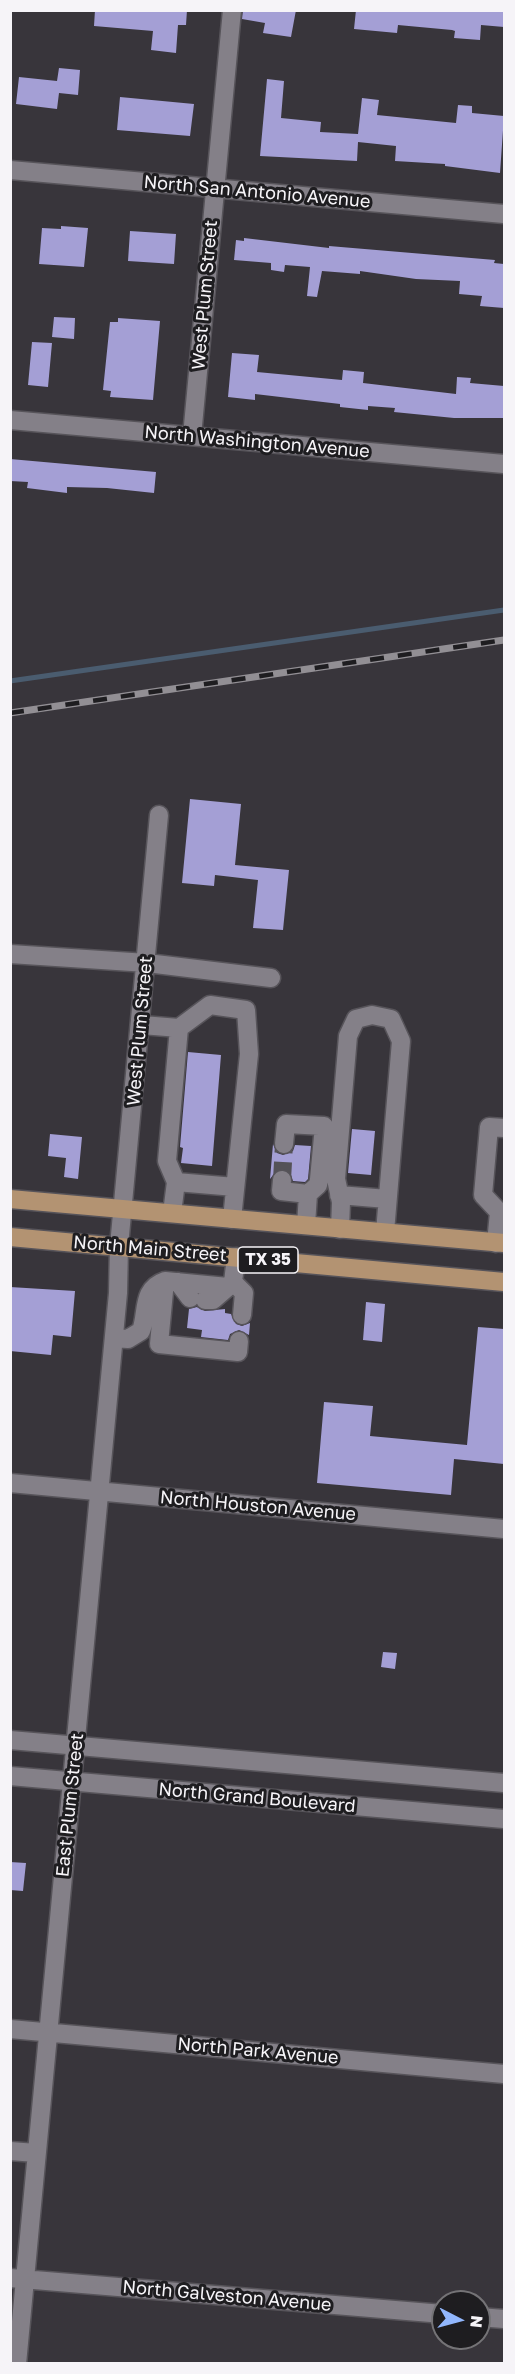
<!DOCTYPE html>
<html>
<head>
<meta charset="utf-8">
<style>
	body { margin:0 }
	#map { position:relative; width:515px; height:2374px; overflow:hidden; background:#38353b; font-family:"Golos Text",sans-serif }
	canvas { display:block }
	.frame { position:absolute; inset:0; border:12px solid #f6f4f8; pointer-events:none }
	.north { position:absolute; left:431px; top:2290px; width:60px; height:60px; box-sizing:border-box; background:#1e1d20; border:2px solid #747376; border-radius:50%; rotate:96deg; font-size:16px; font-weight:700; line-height:24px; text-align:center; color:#f6f4f8 }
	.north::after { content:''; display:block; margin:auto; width:21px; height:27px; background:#92b7fd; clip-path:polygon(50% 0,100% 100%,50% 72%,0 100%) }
</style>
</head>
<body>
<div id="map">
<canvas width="515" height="2374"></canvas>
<div class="frame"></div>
<div class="north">N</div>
</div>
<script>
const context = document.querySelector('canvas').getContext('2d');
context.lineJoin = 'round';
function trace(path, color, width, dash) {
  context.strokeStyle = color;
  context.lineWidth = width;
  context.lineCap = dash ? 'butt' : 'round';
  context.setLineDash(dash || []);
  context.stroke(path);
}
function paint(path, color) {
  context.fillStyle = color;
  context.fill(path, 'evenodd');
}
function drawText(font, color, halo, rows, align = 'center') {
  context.font = font + ' "Golos Text",sans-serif';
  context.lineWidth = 6;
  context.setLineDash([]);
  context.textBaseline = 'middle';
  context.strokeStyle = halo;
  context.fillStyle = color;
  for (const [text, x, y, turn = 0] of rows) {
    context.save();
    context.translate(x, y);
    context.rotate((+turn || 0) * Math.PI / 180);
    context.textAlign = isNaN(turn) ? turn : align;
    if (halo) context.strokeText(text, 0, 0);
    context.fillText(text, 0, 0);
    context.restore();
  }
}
trace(new Path2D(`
	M10 681 504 610`), '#4a5c6f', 5);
paint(new Path2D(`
	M95 10H187L186 25H178L176 53 151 50 153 31 94 26Z
	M243 10H296L291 37 263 33 265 23 242 19Z
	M356 10H504V27L481 25 480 40 454 38 455 31 452 30 398 25 397 33 354 29Z
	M59 68 80 70 78 95 59 93 57 109 16 104 19 77 57 81Z
	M267 79 284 81 281 118 321 122 320 132 358 134 362 98 379 100 377 115 456 123 458 105 472 106V113L504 116 500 173 445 166V164L395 161 396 146 358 142 357 161 260 156Z
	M120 97 194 104 190 136 117 130Z
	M61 226 88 228 84 267 39 264 42 228 61 229Z
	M130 231 176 234 174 264 128 261Z
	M244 238 329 248V246L495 260 494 263 504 264V308L480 306 482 296 459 294 460 281 416 279 360 271V274L322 271 317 297 307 296 310 267 285 265 284 272 271 270V263L234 260 236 240 244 241Z
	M54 317 75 318 74 339 52 337Z
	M118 318 160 321 153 400 110 397 111 391 103 390 110 322H118Z
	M32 342 52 343 48 387 28 385Z
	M232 353 259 355 257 372 342 380 343 370 364 372 363 383 456 394 457 377 471 378 470 383 504 386V418H454L394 412 395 408 368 406V410L340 407V404L255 394V400L228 397Z
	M10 459 156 472 154 493 107 488 67 487V493L27 488 28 482 10 481Z
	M190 799 241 804 235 865 289 870 283 930 253 928 258 880 215 875 214 886 182 883Z
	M188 1052 221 1055 212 1166 181 1163 183 1148 180 1147Z
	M352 1129 375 1131 371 1175 348 1173Z
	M50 1134 82 1137 78 1179 64 1177 66 1158 48 1156Z
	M273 1144 277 1153 283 1155 293 1151 295 1145 311 1146 308 1179 305 1182 293 1181 289 1171 282 1169 277 1170 270 1179Z
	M10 1287 75 1291 71 1337 53 1335 51 1355 10 1351Z
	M366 1302 385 1304 382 1342 363 1340Z
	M197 1307 205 1311 225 1309V1313L231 1314 236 1324 242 1326 250 1323 249 1335 239 1330 230 1334 228 1340 201 1337 202 1330 187 1328 189 1309Z
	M478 1327 504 1329V1464L454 1459 451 1495 317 1483 324 1402 373 1406 370 1436 467 1445Z
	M383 1652 397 1653 395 1669 381 1667Z
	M10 1862 26 1863 23 1891 10 1890Z`), '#a49fd5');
trace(new Path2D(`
	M282 1180 284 1144`), '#545257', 18, [18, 9]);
const minor = new Path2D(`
	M10 170 504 214
	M10 420 504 464
	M192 436 232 10
	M10 954 147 963 271 978
	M142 1025 179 1028
	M284 1144 286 1124 324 1126 319 1179 318 1185 308 1194 306 1225
	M282 1180 281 1191 308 1194
	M176 1182 235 1187
	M339 1195 387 1199
	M172 1213 176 1182 167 1161 179 1028 210 1005 246 1010 249 1054 232 1219
	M340 1229 341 1202 336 1179 348 1036 356 1019 372 1015 391 1019 401 1041 385 1232
	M496 1243 499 1212 483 1195 489 1127 504 1128
	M165 1281 159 1344 238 1352 239 1341
	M178 1282 190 1298
	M233 1282 244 1293 242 1315
	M205 1300H213L228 1287
	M114 1338 128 1339 141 1331C148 1312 141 1289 165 1281L228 1287 233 1282 236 1257
	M10 1483 504 1529
	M10 1740 504 1783
	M10 1776 504 1819
	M10 2029 504 2074
	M10 2151 36 2153
	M10 2278 443 2314
	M479 2317 504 2319
	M17 2364 118 1293 119 1246 159 815`);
const major = new Path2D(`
	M10 1199 504 1243
	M10 1237 504 1282`);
trace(minor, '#57545a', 21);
trace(major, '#57545a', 21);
trace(minor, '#848088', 18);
trace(major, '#b39372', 18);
const rail = new Path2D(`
	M10 713 504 640`);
trace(rail, '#928f94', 7);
trace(rail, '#1e1d20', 4.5, [14]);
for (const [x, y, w] of [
	[268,1260,60]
]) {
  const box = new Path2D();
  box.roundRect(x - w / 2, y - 13, w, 26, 4.5);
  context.fillStyle = '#1e1d20';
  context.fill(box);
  trace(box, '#f6f4f8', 1.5);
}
drawText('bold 16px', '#f6f4f8', null, [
	["TX 35",268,1260]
]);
drawText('18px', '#f6f4f8', '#1e1d20', [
	["North San Antonio Avenue",257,192,5],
	["West Plum Street",205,295,-85],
	["North Washington Avenue",257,442,5],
	["West Plum Street",140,1031,-85],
	["North Main Street",150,1249,5],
	["North Houston Avenue",258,1506,5],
	["North Grand Boulevard",257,1798,5],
	["East Plum Street",70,1805,-84],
	["North Park Avenue",258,2051,5],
	["North Galveston Avenue",227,2296,5]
]);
</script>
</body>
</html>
